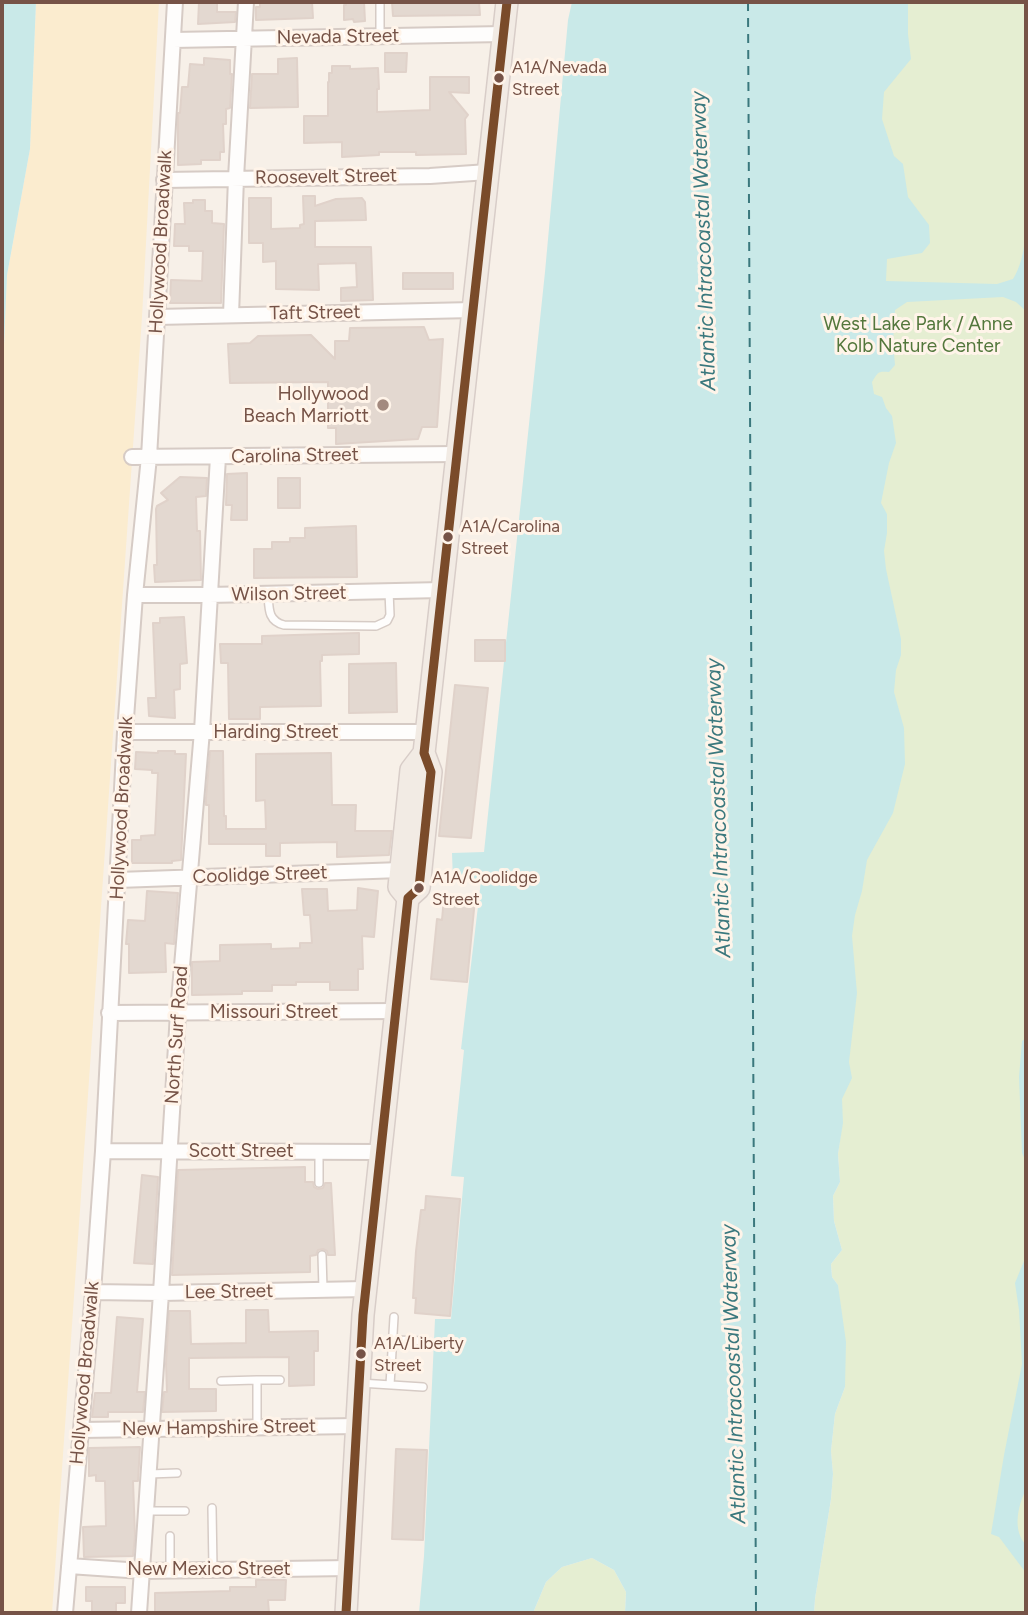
<!DOCTYPE html>
<html>
<head>
<meta charset="utf-8">
<style>
	body { margin:0 }
	#map { position:relative; width:1028px; height:1615px; overflow:hidden; background:#f7f0e8; font-family:Figtree,sans-serif }
	canvas { display:block }
	.frame { position:absolute; inset:0; border:4px solid #765347; pointer-events:none }
</style>
</head>
<body>
<div id="map">
<canvas width="1028" height="1615"></canvas>
<div class="frame"></div>
</div>
<script>
const context = document.querySelector('canvas').getContext('2d');
context.lineJoin = 'round';
function paint(path, color) {
  context.fillStyle = color;
  context.fill(path, 'evenodd');
}
function trace(path, color, width, dash) {
  context.strokeStyle = color;
  context.lineWidth = width;
  context.lineCap = dash ? 'butt' : 'round';
  context.setLineDash(dash || []);
  context.stroke(path);
}
function drawText(font, color, halo, rows, align = 'center') {
  context.font = font + ' Figtree,sans-serif';
  context.lineWidth = 6;
  context.setLineDash([]);
  context.textBaseline = 'middle';
  context.strokeStyle = halo;
  context.fillStyle = color;
  for (const [text, x, y, turn = 0] of rows) {
    context.save();
    context.translate(x, y);
    context.rotate((+turn || 0) * Math.PI / 180);
    context.textAlign = isNaN(turn) ? turn : align;
    if (halo) context.strokeText(text, 0, 0);
    context.fillText(text, 0, 0);
    context.restore();
  }
}
paint(new Path2D(`
	M835 2H1026V1613H814L815 1599 831 1499 833 1474 831 1451 835 1414 845 1387 838 1285 832 1277 831 1264 842 1250 834 1221 833 1196 840 1182 838 1154 842 1124 809 324Z
	M592 1558 614 1570 626 1592 625 1613H533L546 1582 562 1567Z`), '#e5eed2');
paint(new Path2D(`
	M36 2H159L142 317 52 1613H2V391L7 275 30 149Z`), '#fbeccf');
paint(new Path2D(`
	M2 2H36L30 149 7 275 2 391Z
	M572 2H908V34L911 59 884 92 882 119 894 156 903 164 908 197 929 225 930 243 922 253 887 259 886 281 997 284 1013 279C1028 255 1026 221 1026 193V311L1016 302 1003 297 907 302 895 310 893 342 895 365 889 372C878 371 878 372 872 382L874 394 882 397 886 408 892 416 896 443 889 463 881 503 887 514V533L884 551 886 569 901 639V655L896 670 894 692 904 728 905 764 893 813 867 860 862 891 855 915 852 936 857 993 849 1062 852 1078 842 1099 843 1123 838 1154 840 1182 833 1196 834 1221 842 1250 831 1264 832 1277 838 1285 846 1342 845 1387 835 1414 831 1451 833 1474 831 1499 815 1599 814 1613H625L626 1592 614 1570 592 1558 562 1567 546 1582 533 1613H419L424 1556 435 1319H451L464 1177 451 1176 464 1050 461 1049 481 881H453L452 853 484 852 545 272 568 20Z
	M1026 1038V1162L1022 1153 1019 1077 1022 1041Z
	M1026 1256V1489C1018 1506 1012 1530 1026 1545V1573L999 1537 991 1534 1004 1455 1022 1364 1019 1310 1015 1283Z`), '#c9e9e8');
trace(new Path2D(`
	M748 2 756 1613`), '#3a787d', 2, [9, 7]);
const building = new Path2D(`
	M199 2H217V12H236L235 22 198 24Z
	M267 2H312L313 18 256 20V7H260V3Z
	M346 2H364L365 21 354 22 353 19 344 20V5H346Z
	M392 2H479L480 15 393 16Z
	M385 53H407L406 72H385Z
	M204 58 230 60V74H232L230 108 226 109V124H223L224 152H220V160H201V164L178 165V113H180L182 87H188L190 64 204 65Z
	M297 58 298 107 250 108 252 74H278V59Z
	M332 66H350V69L378 68 379 89H377V112L430 110V77H469V93L449 92 468 115 465 119 466 154 416 155V152H379V155L342 157V142L304 143V116H328V82H329V73H332Z
	M303 196H315V206L336 199 362 198 365 202 366 220 315 221V247H371L373 300 341 301V288L357 287 356 263 318 264 319 290 276 289V261L263 262V243H249V198H271V229L300 228V225L304 224Z
	M193 200H205V211H212V223L224 224 221 303H170L171 280 202 281 203 251H189V246H174L175 224H185L184 203H193Z
	M403 273H453V289H403Z
	M424 327 429 340 443 339 437 427H422L418 439 336 444V428H328V382L230 383 228 344 250 343 258 336 311 335 335 359V341H349L350 328Z
	M247 473V520H231L232 505H226L227 474Z
	M180 477 207 478 206 496 196 497 197 531H200L201 580 155 582 154 565H157L156 509 157 506 168 500 161 493Z
	M278 478H300V508H278Z
	M356 526 357 577 254 578V549H272V542H290V538H305V528Z
	M184 617 187 663 180 664V689L174 690 175 718 149 716 148 698H156L153 623H160V618Z
	M359 633V654L322 655V661H320L321 706 260 707V719H229L228 663H221L220 644H262V636Z
	M475 640H505V661H475Z
	M396 663 397 712 349 713V664Z
	M455 685 488 688 471 838 439 836Z
	M158 751H175V754H186L181 860 172 861V863H132V840H141V836L155 835 158 773H152V770L135 769 136 752 158 753Z
	M210 751H223L224 816H226V829H266L265 800 256 801V754L331 753 332 805H356L355 831H392L389 855 337 857V842L280 843V856H266V844H209V805H206V798Z
	M358 888 378 891 374 937 362 936 363 969H358V990H330V982H296V985H272V991H242V994L192 995V962L220 961V945L271 944V949L300 948V943H312L310 915H304L302 889H327L328 911 357 910Z
	M147 891 178 893 174 944 165 943 166 972 129 973V944H126L128 920 145 921Z
	M444 897 475 899 467 982 431 979 437 919 442 920Z
	M305 1167V1182H313L314 1187 318 1189 323 1188 325 1183H331L335 1255H328L327 1251 323 1249 318 1250 316 1255 310 1256V1272L172 1275 178 1170Z
	M142 1175 158 1177 153 1264 134 1263Z
	M426 1196 460 1199 450 1316 415 1313 416 1298H413L416 1251 421 1210H425Z
	M246 1310H268L269 1332 318 1331V1351H314V1385L289 1386V1357L189 1358V1389H216V1411L162 1412 164 1392H167L166 1364 169 1311H190L191 1344 246 1343Z
	M117 1317 143 1319 137 1392H145L143 1412H108V1417H92L95 1393H111Z
	M140 1447 138 1481H133L135 1536 133 1556 84 1557 83 1527 106 1526 105 1481H96V1475L89 1476V1448Z
	M396 1449 427 1450 423 1540 392 1539Z
	M256 1580H286L285 1600H268L269 1613H155V1593L230 1591V1587H256Z
	M86 1587H125V1603H116V1613H92V1601H86Z`);
paint(building, '#e3d8d0');
trace(building, '#e0d2ca', 2);
const lane = new Path2D(`
	M380 36V2
	M268 594C269 609 268 621 284 625L376 626 387 621 390 615 389 591
	M319 1152V1183
	M322 1255 323 1289
	M393 1340 426 1341
	M257 1380H280
	M221 1381 257 1380V1427
	M360 1383 423 1387
	M390 1385 394 1317
	M149 1474 177 1473
	M212 1508 213 1569
	M146 1511H185
	M170 1536V1570`);
const street = new Path2D(`
	M173 40 503 34
	M164 180 430 176 488 172
	M231 315 236 178 246 2
	M157 317 473 310
	M132 457 457 454
	M135 595H209L442 590
	M125 732H426
	M118 880 401 870
	M109 1013 397 1011
	M103 1151 380 1152
	M93 1292 161 1293 365 1289
	M81 1430 357 1426
	M69 1566 142 1571 349 1568
	M65 1613 93 1292 103 1151 125 732 135 595 149 457 175 2
	M139 1613 161 1293 178 1013 202 731 218 457`);
const primary = new Path2D(`
	M408 898 399 887 411 770 424 753
	M346 1613 363 1315 408 898 419 888 431 772 424 753 507 2`);
trace(lane, '#d6cbc5', 10);
trace(street, '#d6cbc5', 18);
trace(primary, '#d8cdc8', 24);
trace(lane, '#fefdfc', 7);
trace(street, '#fefdfc', 14);
trace(primary, '#f2ebe4', 21);
trace(new Path2D(`
	M346 1613 363 1315 408 898 419 888 431 772 424 753 507 2`), '#7a4b2a', 9);
for (const [x, y, r, color] of [
	[499,78,6,"#765347"],
	[383,405,7,"#a38a7f"],
	[448,537,6,"#765347"],
	[419,888,6,"#765347"],
	[361,1354,6,"#765347"]
]) {
  const dot = new Path2D();
  dot.arc(x, y, r, 0, 2 * Math.PI);
  context.fillStyle = color;
  context.fill(dot);
  trace(dot, '#fff4e9', 2.5);
}
drawText('17px', '#765347', '#fff4e9', [
	["A1A/Nevada",512,68],
	["Street",512,90],
	["A1A/Carolina",461,527],
	["Street",461,549],
	["A1A/Coolidge",432,878],
	["Street",432,900],
	["A1A/Liberty",374,1344],
	["Street",374,1366]
], 'left');
drawText('19px', '#765347', '#fff4e9', [
	["Nevada Street",338,37,-1],
	["Roosevelt Street",326,177,-1],
	["Hollywood Broadwalk",161,242,-87],
	["Taft Street",315,313,-1],
	["Carolina Street",295,456,-1],
	["Wilson Street",289,594,-1],
	["Harding Street",276,732],
	["Hollywood Broadwalk",122,808,-87],
	["Coolidge Street",260,875,-2],
	["Missouri Street",274,1012],
	["North Surf Road",177,1035,-86],
	["Scott Street",241,1151],
	["Lee Street",229,1292,-1],
	["Hollywood Broadwalk",85,1373,-85],
	["New Hampshire Street",219,1428,-1],
	["New Mexico Street",209,1569]
]);
drawText('19px', '#53773c', '#fff4e9', [
	["West Lake Park / Anne",918,324],
	["Kolb Nature Center",918,346]
]);
drawText('19px', '#765347', '#fff4e9', [
	["Hollywood",369,394],
	["Beach Marriott",369,416]
], 'right');
drawText('italic 21px', '#3a787d', '#fff4e9', [
	["Atlantic Intracoastal Waterway",704,241,-92],
	["Atlantic Intracoastal Waterway",719,808,-92],
	["Atlantic Intracoastal Waterway",734,1374,-92]
]);
</script>
</body>
</html>
